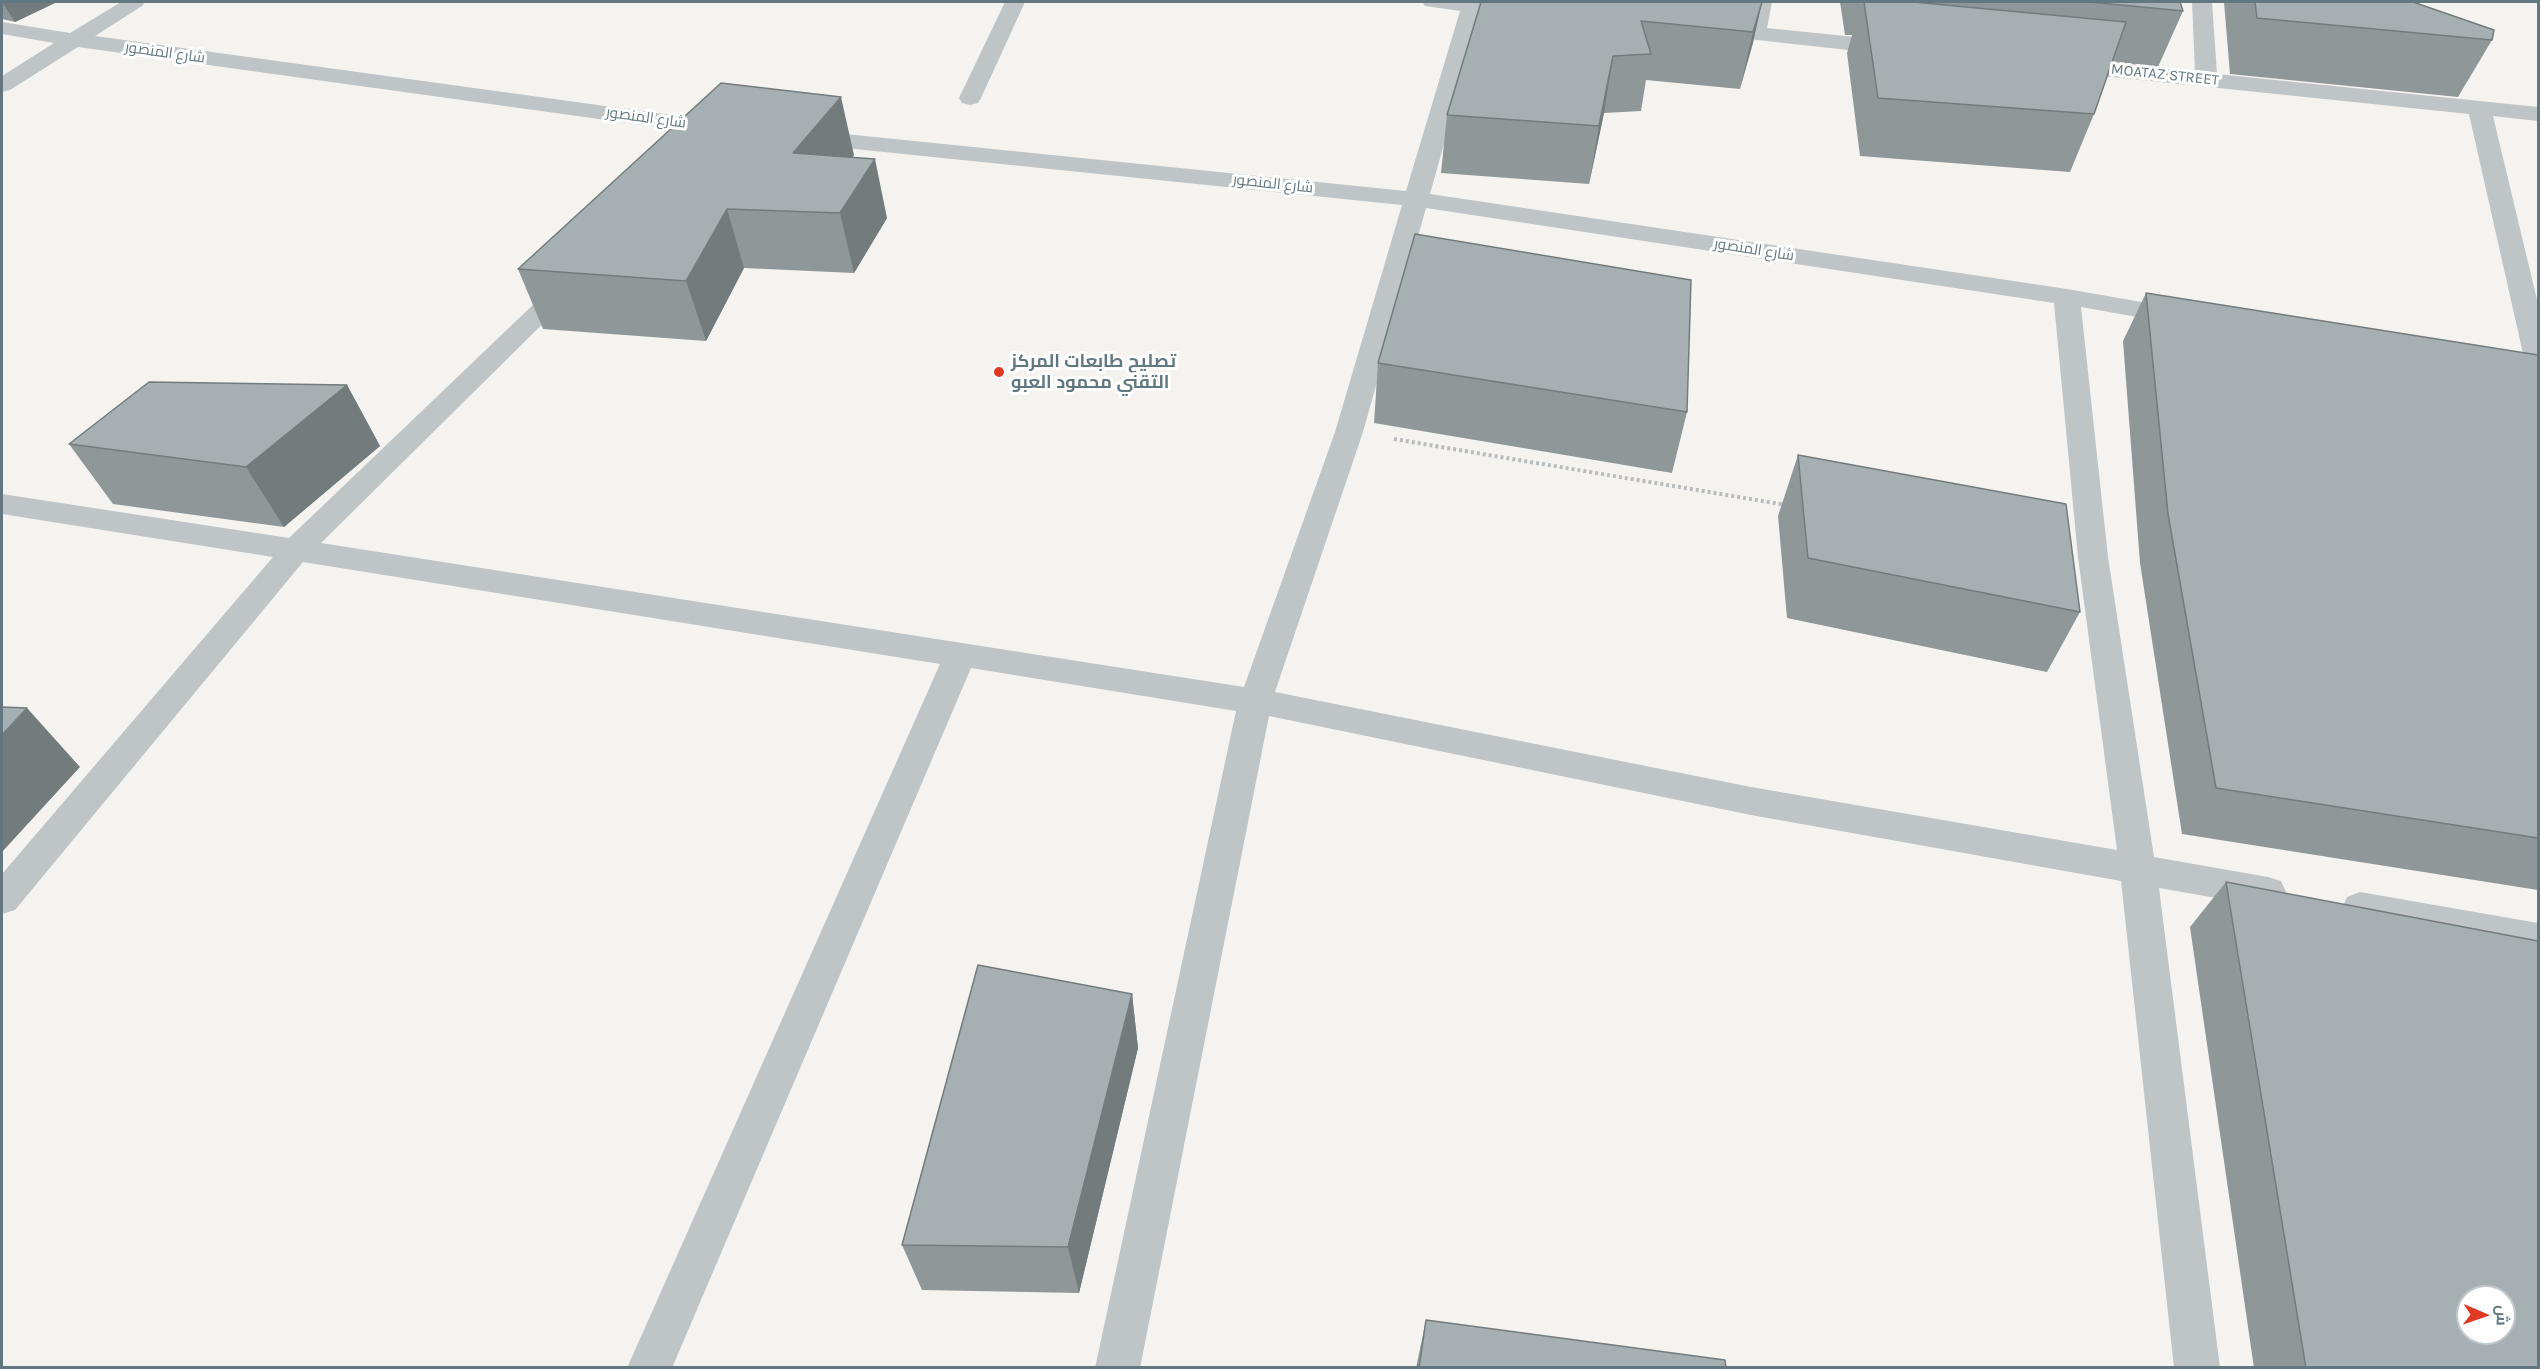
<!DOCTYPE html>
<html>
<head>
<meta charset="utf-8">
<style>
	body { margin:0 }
	#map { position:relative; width:2540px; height:1369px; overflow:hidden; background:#f4f3f0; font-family:Karla,Cairo,sans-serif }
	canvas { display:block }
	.frame { position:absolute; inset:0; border:3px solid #637780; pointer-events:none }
	.north { position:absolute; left:2456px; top:1285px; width:60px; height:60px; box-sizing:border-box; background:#fff; border:2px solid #c1c9cc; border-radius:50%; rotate:92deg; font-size:16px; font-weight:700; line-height:24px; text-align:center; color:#637780 }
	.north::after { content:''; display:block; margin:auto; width:21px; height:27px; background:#df3924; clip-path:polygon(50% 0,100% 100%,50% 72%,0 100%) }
</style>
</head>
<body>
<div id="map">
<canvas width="2540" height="1369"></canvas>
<div class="frame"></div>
<div class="north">ش</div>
</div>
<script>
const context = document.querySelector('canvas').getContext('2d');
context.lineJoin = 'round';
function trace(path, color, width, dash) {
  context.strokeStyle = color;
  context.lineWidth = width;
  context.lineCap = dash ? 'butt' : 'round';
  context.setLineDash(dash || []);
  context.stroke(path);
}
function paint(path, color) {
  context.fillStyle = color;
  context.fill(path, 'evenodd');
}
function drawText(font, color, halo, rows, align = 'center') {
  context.font = font + ' Karla,Cairo,sans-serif';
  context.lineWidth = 6;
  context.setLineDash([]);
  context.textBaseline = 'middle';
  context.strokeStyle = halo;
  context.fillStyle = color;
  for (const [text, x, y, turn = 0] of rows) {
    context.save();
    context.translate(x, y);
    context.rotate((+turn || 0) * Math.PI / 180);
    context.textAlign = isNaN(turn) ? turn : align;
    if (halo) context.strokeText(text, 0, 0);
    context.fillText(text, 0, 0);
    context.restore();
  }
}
trace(new Path2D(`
	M1394 439 1786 505`), '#b9bcbd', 4, [3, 3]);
paint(new Path2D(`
	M121 2H145L142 6 95 36 722 122 730 124 734 129 730 134 722 136 78 47 10 90 2 92V76L54 43 2 34V22L70 33Z
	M1005 2H1025L981 98 978 103 970 105 962 103 959 98Z
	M1422 2H1496L1503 7 1500 11 1481 12 1430 194 2067 289 2182 309 2191 311 2195 317 2191 323 2182 325 2081 307 2108 557 2154 857 2268 877 2281 881 2286 892 2281 903 2268 907 2159 888 2220 1368H2174L2121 881 1751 815 1269 716 1140 1368H1095L1236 711 971 668 672 1368H627L940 664 303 562 15 910 2 914V874L273 557 2 514V494L289 538 560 279 569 276 578 279 582 284 578 289 321 543 1244 687 1335 432 1402 205 806 144 798 142 794 137 798 132 806 130 1406 191 1460 11 1425 6ZM1426 208 2054 303 2078 557 2117 850 1751 787 1275 692 1363 432Z
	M1752 2H1772L1767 28 1893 41 1901 43 1904 48 1901 53 1893 55 1712 35 1704 34 1701 29 1704 24 1712 23 1746 26Z
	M2192 2H2212L2217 74 2538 107V121L2493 116 2538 304V366L2528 364 2524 358 2469 114 2064 72 2056 70 2053 65 2056 60 2064 58 2195 72Z
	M2360 892 2538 923V955L2360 924 2347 919 2342 908 2347 897Z`), '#bfc4c6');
paint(new Path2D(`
	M2 2H57L15 22 2 19Z
	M1481 2H1762L1740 89 1646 80 1641 111 1604 113 1589 184 1441 173 1447 115Z
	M1840 2H2180L2183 11 2158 67 2112 62 2094 114 2070 172 1860 156 1847 53 1852 35H1845Z
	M2224 2H2413L2492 40 2458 97 2230 74Z
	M854 155 852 157 887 218 854 273 744 268 706 341 543 329 518 269Z
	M2146 293 2538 355V890L2182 834 2140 563 2123 341Z
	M1378 363 1687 412 1672 473 1374 423Z
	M347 385 380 446 284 527 113 504 69 444Z
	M1798 455 2080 612 2047 672 1787 618 1778 516Z
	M2226 882 2538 1368H2254L2190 927Z
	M1132 994 1138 1048 1079 1293 922 1290 902 1245Z
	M1426 1320 1726 1368H1416Z`), '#8f9799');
paint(new Path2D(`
	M2 2H57L15 22Z
	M1762 2 1753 43 1740 89 1753 32Z
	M1613 56 1604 113 1589 184 1599 126Z
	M841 97 854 155 807 212 793 153Z
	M875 159 887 218 854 273 840 213Z
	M727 209 744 268 706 341 686 281Z
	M347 385 380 446 284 527 246 467Z
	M27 708 80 767 2 852V735Z
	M1132 994 1138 1048 1079 1293 1068 1247Z`), '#747b7d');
const building = new Path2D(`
	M1481 2H1762L1753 32 1641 21 1651 54 1613 56 1599 126 1447 115Z
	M1864 2H1913L2126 22 2094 114 1878 98Z
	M2090 2H2180L2183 11Z
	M2255 2H2413L2494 30 2492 40 2257 18Z
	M721 83 841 97 793 153 875 159 840 213 727 209 686 281 518 269Z
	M1415 234 1691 280 1687 412 1378 363Z
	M2146 293 2538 355V838L2216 788 2168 514Z
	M149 382 347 385 246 467 69 444Z
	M1798 455 2066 504 2080 612 1808 558Z
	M2 707 27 708 2 735Z
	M2226 882 2538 941V1368H2306ZM2468 1297H2504V1333H2468Z
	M978 965 1132 994 1068 1247 902 1245Z
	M1426 1320 1725 1360 1726 1368H1419Z`);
paint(building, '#a6b0b2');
trace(building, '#747b7d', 1.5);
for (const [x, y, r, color] of [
	[999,372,6,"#df3924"]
]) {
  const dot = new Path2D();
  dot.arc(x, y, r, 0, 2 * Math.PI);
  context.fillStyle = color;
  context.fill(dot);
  trace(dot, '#fff', 2);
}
drawText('15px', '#637780', '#fff', [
	["شارع المنصور",165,53,8],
	["MOATAZ STREET",2165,75,6],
	["شارع المنصور",646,118,8],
	["شارع المنصور",1273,184,6],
	["شارع المنصور",1754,250,9]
]);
drawText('bold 18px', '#637780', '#fff', [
	["تصليح طابعات المركز",1011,362],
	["التقني محمود العبو",1011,383]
], 'left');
</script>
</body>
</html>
